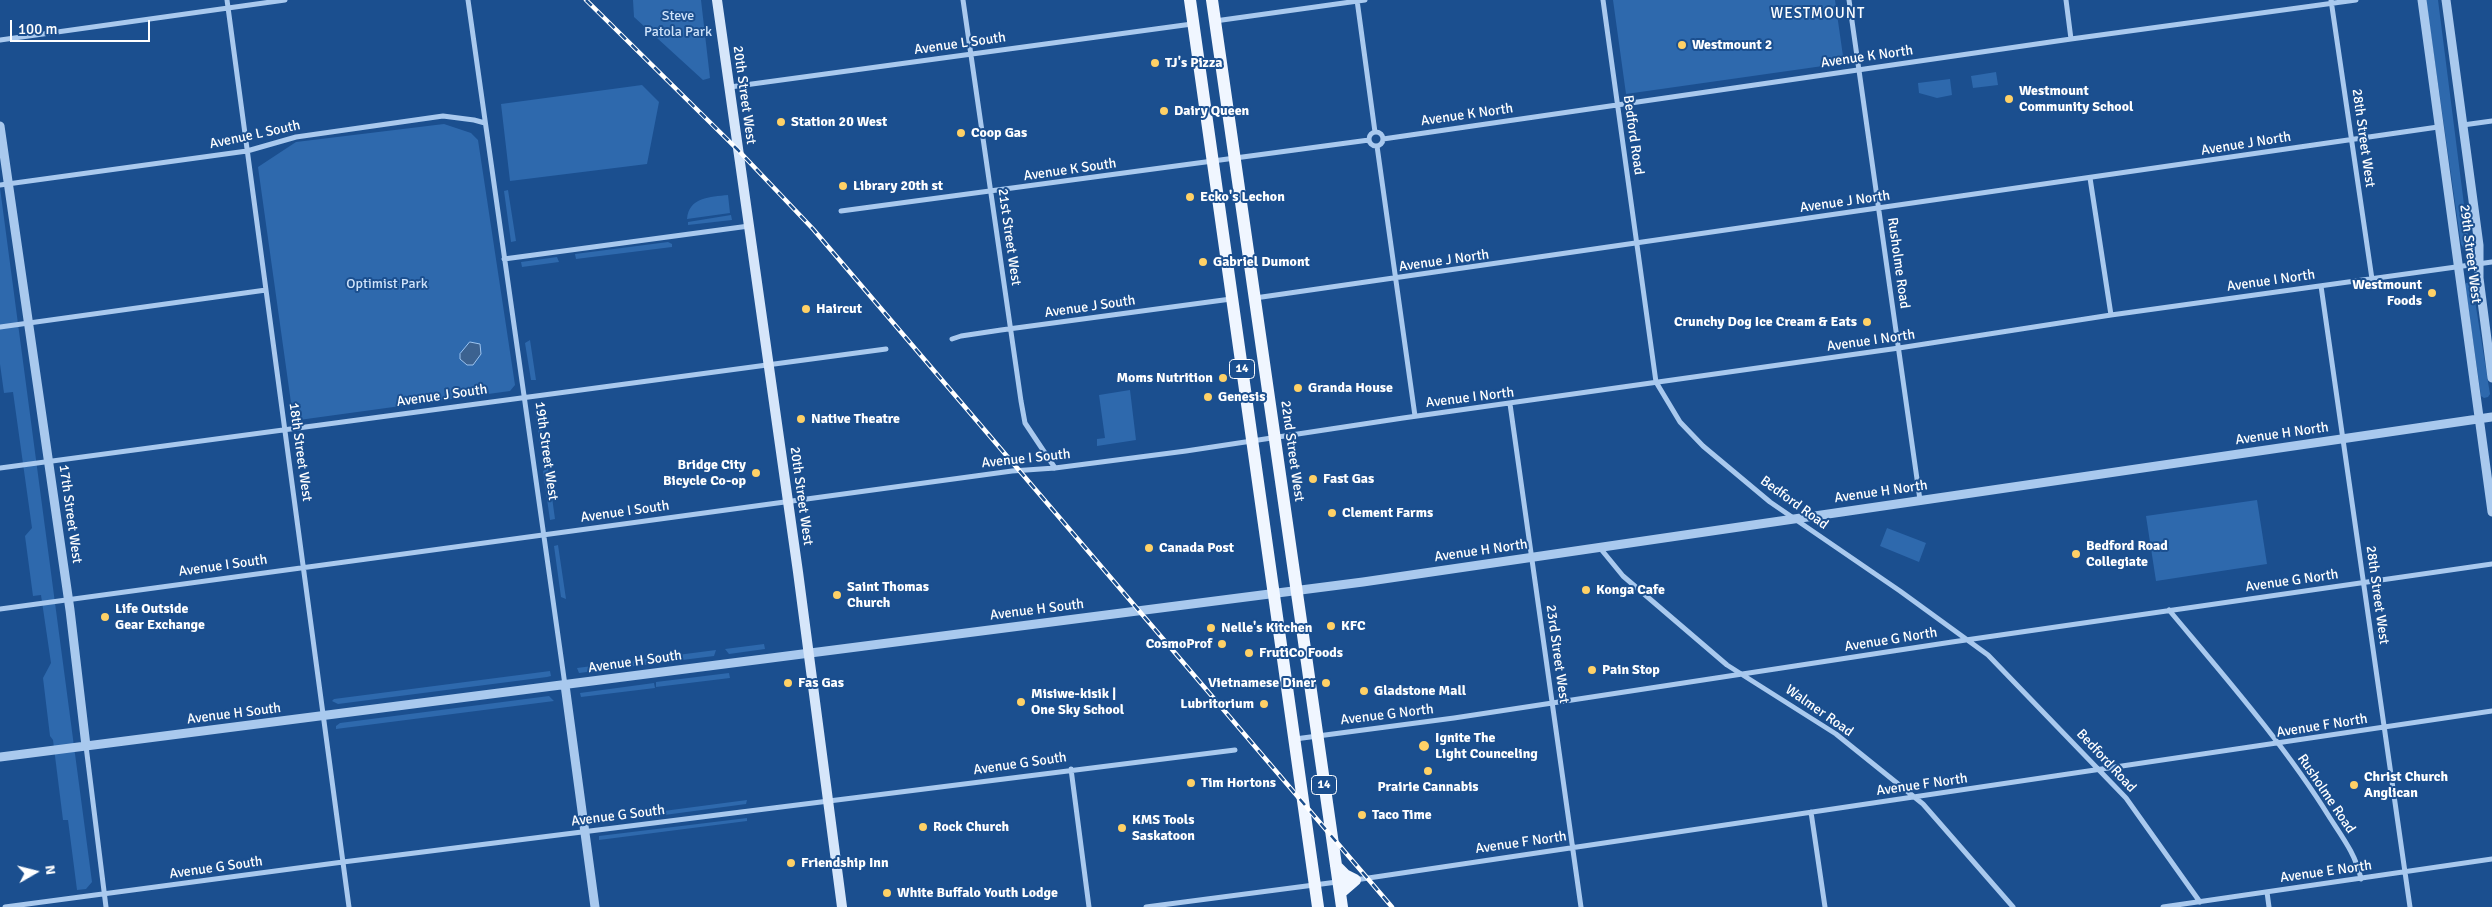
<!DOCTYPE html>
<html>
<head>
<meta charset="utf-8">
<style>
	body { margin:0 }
	#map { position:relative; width:2492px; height:907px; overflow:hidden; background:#1b4f8f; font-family:Signika,sans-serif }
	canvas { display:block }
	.north { position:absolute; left:10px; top:847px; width:50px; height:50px; -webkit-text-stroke:4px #1b4f8f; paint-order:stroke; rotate:82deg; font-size:14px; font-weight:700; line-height:20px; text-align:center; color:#fff }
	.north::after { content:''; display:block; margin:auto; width:18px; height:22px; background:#fff; clip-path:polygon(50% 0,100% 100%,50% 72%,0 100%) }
	.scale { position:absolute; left:10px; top:20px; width:140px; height:22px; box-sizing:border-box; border:2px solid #fff; border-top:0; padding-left:6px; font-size:15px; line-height:18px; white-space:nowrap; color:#fff; -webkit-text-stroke:4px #1b4f8f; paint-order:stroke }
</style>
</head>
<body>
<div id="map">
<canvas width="2492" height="907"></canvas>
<div class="north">N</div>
<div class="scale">100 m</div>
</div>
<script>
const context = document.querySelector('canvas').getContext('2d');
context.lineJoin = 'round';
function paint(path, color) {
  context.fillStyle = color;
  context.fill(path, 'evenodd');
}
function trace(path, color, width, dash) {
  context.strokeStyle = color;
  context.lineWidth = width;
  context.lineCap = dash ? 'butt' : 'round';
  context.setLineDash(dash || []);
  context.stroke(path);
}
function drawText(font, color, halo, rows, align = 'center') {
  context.font = font + ' Signika,sans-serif';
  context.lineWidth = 4;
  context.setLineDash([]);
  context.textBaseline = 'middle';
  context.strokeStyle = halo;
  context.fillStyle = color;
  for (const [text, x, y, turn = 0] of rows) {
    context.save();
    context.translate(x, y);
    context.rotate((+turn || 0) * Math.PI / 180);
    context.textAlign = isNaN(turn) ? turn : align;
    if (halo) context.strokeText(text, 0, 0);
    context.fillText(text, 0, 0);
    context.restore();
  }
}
paint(new Path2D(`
	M633 0H701L710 78 703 80 634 17Z
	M1613 0H1835L1844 63 1626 94Z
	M2426 0H2438L2469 244 2466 252 2461 244Z
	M1996 72 1998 85 1973 88 1971 76Z
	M1950 79 1952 95 1937 98 1919 93 1918 83Z
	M642 85 659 102 647 164 510 181 501 104Z
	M444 124 471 133 478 140 515 385 510 391 299 420 293 417 258 167 296 142Z
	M0 188 92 882 86 889 77 890 68 820H63L53 740 50 736 43 678 51 663 41 595 33 596 25 536 32 528 13 392 4 393 0 364Z
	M508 190 516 241 511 242 504 191Z
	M728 195 730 213 687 219C689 197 710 197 728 195Z
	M731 215 732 220 688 225V222Z
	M668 242 672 244V247L576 259 575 254Z
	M557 257 559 262 522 267 521 262Z
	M2472 282 2490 394 2488 397 2484 398 2481 396 2465 285 2466 283Z
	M530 340 536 380H531L525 343Z
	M1130 390 1136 440 1097 446V439L1105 438 1099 395Z
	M539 408 547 460 542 457 535 409Z
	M548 468 555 519 550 520 543 471Z
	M2257 500 2267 564 2156 581 2146 516Z
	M1887 528 1926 543 1919 562 1880 546Z
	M558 545 566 599 561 597 554 546Z
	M764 644 765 649 729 654 725 649Z
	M716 650 714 656 579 673 577 668Z
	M550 671 551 676 547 677 338 704 332 701 334 699Z
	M729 673 730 678 656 687V682Z
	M654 683 655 688 581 697 580 693Z
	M549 696 554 701 336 729V726L340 723Z
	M747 800 746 804 657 816 656 812Z
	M747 818V821L599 840V836Z`), '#2e69ad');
const water = new Path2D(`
	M470 342 480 344 481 354 473 365H467L460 359V354Z`);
paint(water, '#3c6290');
trace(water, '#9cc4f0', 1);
trace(new Path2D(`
	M227 0 349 907
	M468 0 565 685
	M963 0 1021 401 1025 423 1055 468
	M1357 0 1375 132
	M1603 0 1656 382 1680 422 1703 446 1770 502 1900 591 1988 655 2126 798 2200 902
	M1849 0 1920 500
	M2066 0 2071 39
	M2331 0 2372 279
	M1215 21 1365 0
	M0 40 285 0
	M730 87 1192 24
	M2463 125 2492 121
	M1369 139a7 7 0 1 1 14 0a7 7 0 1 1-14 0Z
	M1383 139 2071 39 2356 0
	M1377 146 1415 416
	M2090 178 2111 315
	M0 185 247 151 296 137 443 116 474 120 485 123
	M841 211 1369 140
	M504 259 749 226
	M2321 286 2410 907
	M1255 298 2438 127
	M0 327 266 290
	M952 339 961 336 1001 330 1231 299
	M1510 404 1581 907
	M0 468 886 349
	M1600 548 1623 576 1727 665 1836 734 1923 804 2013 907
	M0 609 1012 471 1055 468 1186 451 1403 418 1899 348 2111 315 2492 262
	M2169 610C2225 677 2284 744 2330 818 2343 838 2356 855 2361 879
	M1295 739 1454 718 1952 642 2492 564
	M86 746 106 907
	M1071 769 1089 907
	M1811 812 1825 907
	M1355 880 2492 711
	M2267 892 2269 907
	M5 907 343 862 1235 750
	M1146 907 1337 882
	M2163 907 2492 859`), '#a9c9ee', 5);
trace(new Path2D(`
	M2422 0 2492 512
	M2446 0 2479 245V278L2492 378
	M0 126 70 610 86 746
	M565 685 595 907
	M0 757 1363 582 2492 417`), '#a9c9ee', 9);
trace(new Path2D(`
	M717 0 798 572 842 907`), '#d6e6fa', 10);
trace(new Path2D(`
	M1190 0 1318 907
	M1212 0 1342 907
	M1336 866 1345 875 1355 880 1340 893`), '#f0f6ff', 12);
const rail = new Path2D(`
	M586 0 738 150 813 229 1392 907`);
trace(rail, '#fff', 4.5);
trace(rail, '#1b4f8f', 2.5, [8]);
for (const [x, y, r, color] of [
	[1682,45,5,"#ffd166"],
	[1155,63,5,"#ffd166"],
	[2009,99,5,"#ffd166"],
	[1164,111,5,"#ffd166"],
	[781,122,5,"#ffd166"],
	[961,133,5,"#ffd166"],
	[843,186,5,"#ffd166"],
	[1190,197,5,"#ffd166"],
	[1203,262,5,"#ffd166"],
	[2432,293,5,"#ffd166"],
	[806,309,5,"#ffd166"],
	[1867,322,5,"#ffd166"],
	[1223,378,5,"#ffd166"],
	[1298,388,5,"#ffd166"],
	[1208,397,5,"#ffd166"],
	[801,419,5,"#ffd166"],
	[756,473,5,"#ffd166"],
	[1313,479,5,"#ffd166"],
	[1332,513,5,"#ffd166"],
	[1149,548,5,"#ffd166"],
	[2076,554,5,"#ffd166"],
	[1586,590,5,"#ffd166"],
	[837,595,5,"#ffd166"],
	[105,617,5,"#ffd166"],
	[1331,626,5,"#ffd166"],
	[1211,628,5,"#ffd166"],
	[1222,644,5,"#ffd166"],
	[1249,653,5,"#ffd166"],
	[1592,670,5,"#ffd166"],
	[788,683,5,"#ffd166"],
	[1326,683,5,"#ffd166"],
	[1364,691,5,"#ffd166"],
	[1021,702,5,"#ffd166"],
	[1264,704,5,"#ffd166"],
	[1424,746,6,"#ffd166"],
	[1428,771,5,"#ffd166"],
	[1191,783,5,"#ffd166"],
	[2354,785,5,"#ffd166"],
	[1362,815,5,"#ffd166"],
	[923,827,5,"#ffd166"],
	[1122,828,5,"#ffd166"],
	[791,863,5,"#ffd166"],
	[887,893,5,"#ffd166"]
]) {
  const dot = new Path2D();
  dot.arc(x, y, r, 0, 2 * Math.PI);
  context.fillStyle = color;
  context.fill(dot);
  trace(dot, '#1b4f8f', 2);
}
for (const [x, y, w] of [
	[1242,369,25],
	[1324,785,25]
]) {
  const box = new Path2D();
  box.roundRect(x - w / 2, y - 9.5, w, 19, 4);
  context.fillStyle = '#1b4f8f';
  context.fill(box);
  trace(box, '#fff', 1);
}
drawText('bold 12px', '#fff', null, [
	["14",1242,369],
	["14",1324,785]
]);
drawText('14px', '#cfe3fa', '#1b4f8f', [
	["Steve",678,16],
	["Patola Park",678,32],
	["Optimist Park",387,284]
]);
drawText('14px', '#fff', '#1b4f8f', [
	["Avenue L South",960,44,-8],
	["Avenue K North",1867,57,-8],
	["20th Street West",744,95,82],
	["Avenue K North",1467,115,-8],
	["Avenue L South",255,135,-12],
	["Bedford Road",1633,135,82],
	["28th Street West",2363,138,82],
	["Avenue J North",2246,144,-9],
	["Avenue K South",1070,170,-8],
	["Avenue J North",1845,202,-8],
	["21st Street West",1009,237,82],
	["29th Street West",2470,254,83],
	["Avenue J North",1444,261,-8],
	["Rusholme Road",1898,263,82],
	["Avenue I North",2271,281,-8],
	["Avenue J South",1090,307,-8],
	["Avenue I North",1871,341,-8],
	["Avenue J South",442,396,-8],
	["Avenue I North",1470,398,-7],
	["Avenue H North",2282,434,-8],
	["19th Street West",546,451,82],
	["22nd Street West",1292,451,82],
	["18th Street West",300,452,82],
	["Avenue I South",1026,459,-6],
	["Avenue H North",1881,492,-8],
	["20th Street West",801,496,82],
	["Bedford Road",1794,503,36],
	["Avenue I South",625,512,-8],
	["17th Street West",70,514,82],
	["Avenue H North",1481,551,-8],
	["Avenue I South",223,566,-8],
	["Avenue G North",2292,581,-8],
	["28th Street West",2377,595,82],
	["Avenue H South",1037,610,-7],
	["Avenue G North",1891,640,-9],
	["23rd Street West",1557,654,82],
	["Avenue H South",635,662,-8],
	["Walmer Road",1819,711,35],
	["Avenue H South",234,714,-7],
	["Avenue G North",1387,715,-7],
	["Avenue F North",2322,726,-9],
	["Bedford Road",2106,761,47],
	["Avenue G South",1020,764,-8],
	["Avenue F North",1922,785,-8],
	["Rusholme Road",2326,794,56],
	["Avenue G South",618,816,-7],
	["Avenue F North",1521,843,-8],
	["Avenue G South",216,868,-8],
	["Avenue E North",2326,872,-8]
]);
drawText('bold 14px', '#fff', '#1b4f8f', [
	["Westmount 2",1692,45],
	["TJ's Pizza",1165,63],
	["Westmount",2019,91],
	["Community School",2019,107],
	["Dairy Queen",1174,111],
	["Station 20 West",791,122],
	["Coop Gas",971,133],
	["Library 20th st",853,186],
	["Ecko's Lechon",1200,197],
	["Gabriel Dumont",1213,262],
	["Westmount",2422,285,"right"],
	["Foods",2422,301,"right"],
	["Haircut",816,309],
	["Crunchy Dog Ice Cream & Eats",1857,322,"right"],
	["Moms Nutrition",1213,378,"right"],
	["Granda House",1308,388],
	["Genesis",1218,397],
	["Native Theatre",811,419],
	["Bridge City",746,465,"right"],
	["Bicycle Co-op",746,481,"right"],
	["Fast Gas",1323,479],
	["Clement Farms",1342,513],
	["Bedford Road",2086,546],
	["Collegiate",2086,562],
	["Canada Post",1159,548],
	["Saint Thomas",847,587],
	["Church",847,603],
	["Konga Cafe",1596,590],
	["Life Outside",115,609],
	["Gear Exchange",115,625],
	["KFC",1341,626],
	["Nelle's Kitchen",1221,628],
	["CosmoProf",1212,644,"right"],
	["FrutiCo Foods",1259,653],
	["Pain Stop",1602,670],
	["Fas Gas",798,683],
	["Vietnamese Diner",1316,683,"right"],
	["Gladstone Mall",1374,691],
	["Misiwe-kisik |",1031,694],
	["One Sky School",1031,710],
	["Lubritorium",1254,704,"right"],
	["Ignite The",1435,738],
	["Light Counceling",1435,754],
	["Christ Church",2364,777],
	["Anglican",2364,793],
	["Tim Hortons",1201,783],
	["Prairie Cannabis",1428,787,"center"],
	["Taco Time",1372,815],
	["KMS Tools",1132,820],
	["Saskatoon",1132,836],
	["Rock Church",933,827],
	["Friendship Inn",801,863],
	["White Buffalo Youth Lodge",897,893]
], 'left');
context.letterSpacing = '1px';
drawText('15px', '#fff', '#1b4f8f', [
	["WESTMOUNT",1818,14]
]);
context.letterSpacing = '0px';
</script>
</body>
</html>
